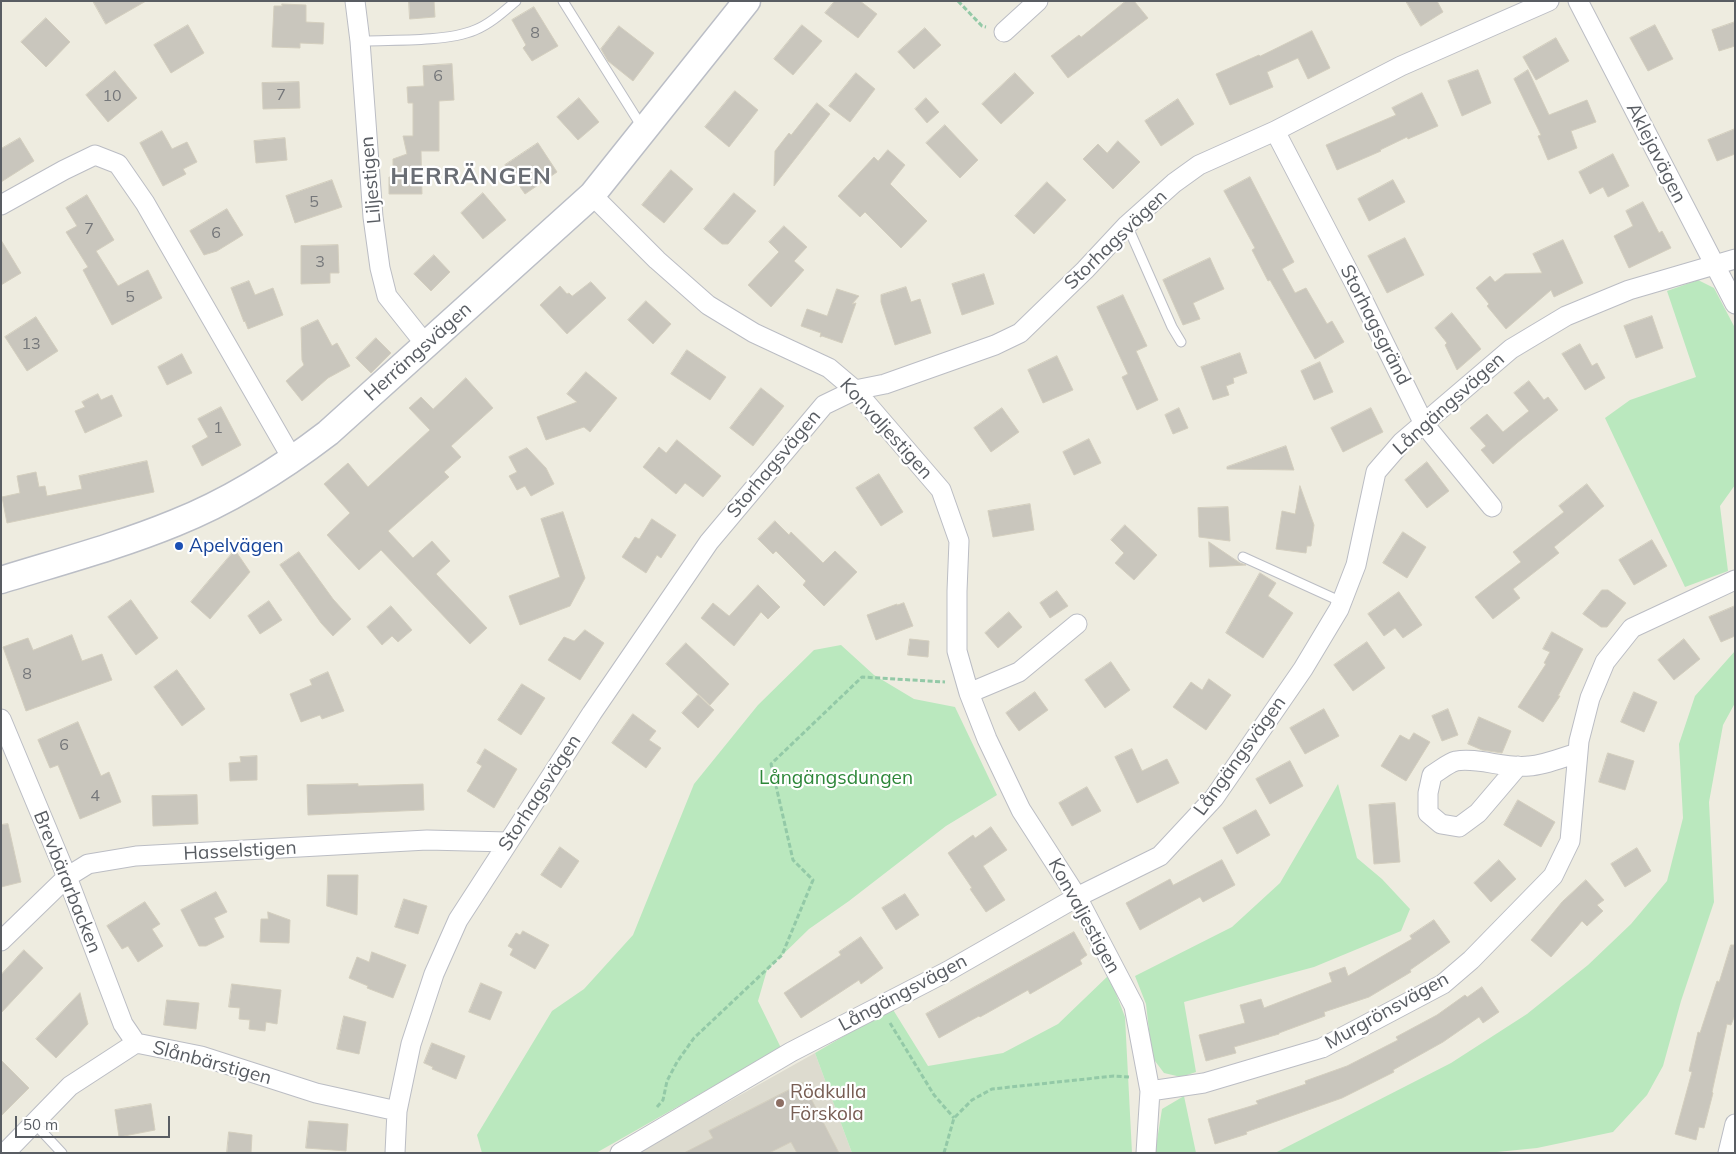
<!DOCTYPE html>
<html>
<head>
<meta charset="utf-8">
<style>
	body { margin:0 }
	#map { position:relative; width:1736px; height:1154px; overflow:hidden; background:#eeece0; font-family:Mulish,sans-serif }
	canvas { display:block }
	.frame { position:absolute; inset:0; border:2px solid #595d63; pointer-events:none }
	.scale { position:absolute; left:15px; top:1116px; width:155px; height:22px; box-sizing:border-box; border:2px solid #595d63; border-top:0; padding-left:6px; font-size:15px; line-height:18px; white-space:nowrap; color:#595d63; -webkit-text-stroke:4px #fff; paint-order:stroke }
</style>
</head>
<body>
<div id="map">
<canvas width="1736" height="1154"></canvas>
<div class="frame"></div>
<div class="scale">50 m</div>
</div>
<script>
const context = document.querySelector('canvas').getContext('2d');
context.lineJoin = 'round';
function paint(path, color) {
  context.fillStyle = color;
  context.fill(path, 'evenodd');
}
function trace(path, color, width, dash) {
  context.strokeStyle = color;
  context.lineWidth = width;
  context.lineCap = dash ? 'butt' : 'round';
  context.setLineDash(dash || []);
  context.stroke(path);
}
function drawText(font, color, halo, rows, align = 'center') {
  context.font = font + ' Mulish,sans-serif';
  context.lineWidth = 4.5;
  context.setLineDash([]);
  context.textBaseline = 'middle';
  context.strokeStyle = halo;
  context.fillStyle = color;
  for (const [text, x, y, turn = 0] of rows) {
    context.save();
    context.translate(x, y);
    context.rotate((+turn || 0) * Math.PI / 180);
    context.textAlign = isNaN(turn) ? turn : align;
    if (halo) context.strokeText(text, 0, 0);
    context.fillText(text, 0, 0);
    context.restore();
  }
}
paint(new Path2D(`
	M815 1053 852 1153H637Z`), '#dddbcf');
paint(new Path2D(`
	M1698 280 1714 288 1735 328V485L1720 506 1728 571 1685 587 1605 418 1630 400 1696 377 1667 291Z
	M841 645 874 675 914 699 955 707 997 795 946 826 849 901 809 929 767 970 758 1001 781 1048 596 1153H482L477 1135 552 1011 584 989 633 935 694 784 758 705 814 650Z
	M1735 651V703L1723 725 1709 802 1714 902 1681 1001 1663 1066 1647 1095 1613 1132 1537 1148 1487 1153H1275L1451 1063 1527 1014 1588 965 1631 924 1667 881 1683 818 1679 744 1695 696Z
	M1338 784 1357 858 1382 879 1410 909 1401 931 1314 967 1184 1002 1196 1072 1181 1077 1164 1073 1152 1057 1146 1004 1135 976 1232 927 1280 883Z
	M1109 975 1125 1017 1132 1153H852L815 1053 892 1008 928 1066 1003 1053 1058 1024Z
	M1184 1096 1196 1153H1155L1162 1109Z`), '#bae8be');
const building = new Path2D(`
	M93 1H146L106 24Z
	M409 1H434L435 17 410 19Z
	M835 1H860L877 14 858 38 825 13Z
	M1126 1H1134L1148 18 1068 78 1051 56 1079 35 1081 37Z
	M1406 1H1437L1443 12 1421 26Z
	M282 4 306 5V22L324 23 323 44 300 43V48L272 47 274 6H282Z
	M534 7 558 46 532 61 523 48 526 45 512 20Z
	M46 18 70 42 46 67 21 42Z
	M1735 22V46L1719 51 1712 30Z
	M188 25 204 53 171 73 154 45Z
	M802 25 822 41 793 75 774 59Z
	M1655 25 1673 59 1648 71 1630 38Z
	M619 26 654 53 633 81 608 61 601 49Z
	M925 28 941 45 914 69 898 52Z
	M1312 31 1330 68 1308 79 1298 58 1267 72 1273 87 1230 105 1216 74 1259 55 1260 56Z
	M1556 38 1569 61 1536 80 1523 57Z
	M452 64 454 100 439 101V151H421L422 194H389V177H393V159L407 154 403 136H413V103H408L407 87 424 86 423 66Z
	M1478 70 1491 103 1462 116 1448 81Z
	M1528 70 1549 115 1587 100 1596 122 1571 131 1577 148 1548 160 1538 136 1541 135 1514 79Z
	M115 71 137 98 108 122 86 95Z
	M856 73 875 89 850 122 829 106Z
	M1015 73 1034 93 1001 124 982 104Z
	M299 82 300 108 263 109 262 83Z
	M735 91 758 110 729 147 705 127Z
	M1422 93 1438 126 1408 139 1407 137 1380 150 1381 151 1337 170 1326 145 1396 115 1392 108Z
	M579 98 599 122 578 140 557 117Z
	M926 98 939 112 927 123 915 109Z
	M1178 99 1194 124 1161 146 1145 121Z
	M817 103 830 114 774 186 775 151 789 133 791 135Z
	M945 125 978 160 960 178 926 143Z
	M1735 129V154L1717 161 1708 140Z
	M162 131 172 149 187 142 197 162 183 169 186 174 163 186 140 143Z
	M20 138 34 161 1 182V149Z
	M285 138 287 160 256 163 254 141Z
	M1118 141 1140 162 1113 189 1083 159 1098 144 1107 153Z
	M538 143 557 172 525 194 505 165Z
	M888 150 905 165 890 184 927 221 901 248 865 212 860 217 838 196 874 157 878 161Z
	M1613 154 1629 186 1608 197 1603 187 1590 194 1579 172Z
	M671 170 693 189 664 223 642 205Z
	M1250 177 1294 262 1282 269 1295 293 1306 288 1327 324 1332 321 1344 342 1315 359 1270 280 1268 281 1252 250 1255 248 1224 191Z
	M332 180 342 207 295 223 286 196Z
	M1393 180 1405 202 1369 221 1358 199Z
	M1047 182 1066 200 1034 234 1015 216Z
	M483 193 506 220 483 239 461 213Z
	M734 193 756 211 728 244H722L704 229Z
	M87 195 114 240 96 251 118 286 148 270 162 298 112 325 83 270 88 267 66 232 77 226 66 208Z
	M1643 202 1659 233 1662 231 1671 248 1629 268 1614 236 1633 226 1626 211Z
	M227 209 243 235 217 251 204 255 190 231Z
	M784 226 807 247 794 261 804 270 771 307 748 285 779 252 769 242Z
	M1405 238 1424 275 1387 293 1368 256Z
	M1 240 21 273 1 285Z
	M1563 240 1583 283 1554 297 1551 290 1506 329 1487 306 1489 304 1476 288 1490 276 1495 282 1505 274 1542 273 1533 254Z
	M338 245 339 273H330V283L301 284V246Z
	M434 255 450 272 431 291 414 274Z
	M1210 258 1224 289 1193 303 1200 319 1183 325 1163 280Z
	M984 274 994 304 962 315 952 284Z
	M249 281 255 295 273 288 283 315 248 329 245 321 244 322 231 288Z
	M591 282 606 298 567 334 540 305 560 286 567 294 569 293 572 296Z
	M906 287 911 302 920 299 931 333 895 345 881 302V295Z
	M837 289 859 296 852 304 856 303 842 343 822 336 820 337 821 333 801 326 807 309 827 316Z
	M1123 295 1147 346 1136 351 1158 400 1137 410 1122 377 1128 374 1097 307Z
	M646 301 671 324 653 344 628 320Z
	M1452 313 1481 349 1457 370 1445 345 1447 343 1435 328Z
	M1652 316 1663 348 1636 358 1624 326Z
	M36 317 58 351 27 371 5 337Z
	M318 320 332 346 337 343 350 366 328 378 302 401 286 381 304 365 302 360 301 328Z
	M376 338 391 353 371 373 356 358Z
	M1580 344 1592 366 1597 363 1605 378 1585 390 1562 354Z
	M687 350 726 377 710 400 671 374Z
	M1240 353 1247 373 1233 378 1234 383 1226 386 1229 395 1213 400 1201 367Z
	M182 354 192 373 167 385 158 367Z
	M1057 356 1073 390 1043 403 1028 370Z
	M1320 362 1333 392 1314 400 1301 371Z
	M586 372 617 398 590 432 584 427 546 440 537 417 577 402 567 394Z
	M466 378 493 408 451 446 461 457 444 472 449 477 388 531 413 558 432 541 450 561 436 574 487 628 470 644 381 550 359 570 327 535 350 513 324 484 348 463 368 487 430 430 409 408 421 397 433 409Z
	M1529 381 1544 400 1548 397 1558 410 1517 443 1493 464 1481 450 1486 446 1470 428 1487 414 1503 432 1529 411 1514 393Z
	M761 388 784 406 753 446 730 428Z
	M98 394 101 400 112 395 122 416 85 433 75 411 85 407 82 402Z
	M221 407 241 445 202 466 192 446 208 437 198 419Z
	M1002 408 1019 432 991 452 974 428Z
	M1179 408 1188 428 1173 434 1165 415Z
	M1371 408 1383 432 1343 452 1331 428Z
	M1089 439 1101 463 1074 475 1063 452Z
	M677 440 721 476 703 497 685 483 676 494 643 467 659 447 666 453Z
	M1286 446 1294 470 1227 469V467Z
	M527 448 546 468 554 484 531 496 525 486 517 490 509 476 517 472 509 457Z
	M147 461 154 492 7 523 2 497 20 493 17 476 36 472 39 487 45 486 47 496 82 489 79 476Z
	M1427 462 1449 491 1427 508 1405 480Z
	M879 474 903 512 881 526 856 488Z
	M1587 484 1604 506 1554 547 1559 553 1513 589 1520 598 1493 619 1475 597 1521 562 1513 552 1564 512 1559 506Z
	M1300 486 1314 525 1311 546H1307L1306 553 1276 549 1282 511 1295 514Z
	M1030 504 1034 530 993 537 988 511Z
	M1228 507 1230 541 1199 537 1198 508Z
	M563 512 585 578 570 606 520 625 509 596 560 577 541 519Z
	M652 519 676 535 661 558 657 555 646 573 622 557 635 537 639 539Z
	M775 521 789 535 791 532 823 563 835 551 857 572 824 606 803 585 806 581 776 551 773 554 758 539Z
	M1125 525 1157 555 1134 580 1115 563 1124 553 1111 540Z
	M1403 532 1426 547 1407 578 1383 563Z
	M1652 540 1667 566 1634 585 1619 560Z
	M1209 542 1240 563 1246 565 1210 567Z
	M235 550 250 572 210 619 191 602Z
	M299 552 333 599 351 619 333 636 321 623 280 565Z
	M1260 573 1276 583 1268 596 1293 613 1263 658 1226 633Z
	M758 585 780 607 768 619 761 612 734 646 701 618 713 603 729 616Z
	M1602 590H1608L1626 603 1607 627H1601L1583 614Z
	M1057 591 1068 606 1050 618 1040 603Z
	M1399 592 1422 625 1403 638 1395 628 1384 636 1368 614Z
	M131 600 158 638 136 655 108 617Z
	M269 601 282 620 260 634 248 616Z
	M904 603 913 626 876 640 867 615 897 604V605Z
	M391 606 412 630 398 642 392 636 382 645 367 627Z
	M1735 606V636L1721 642 1709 617Z
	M1009 612 1022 627 998 648 985 633Z
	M585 630 604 643 580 680 548 660 564 637 574 641Z
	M1552 632 1583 649 1558 696H1560L1543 722 1518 707 1546 664 1544 663 1550 652 1543 649Z
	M72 635 82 661 102 654 112 680 26 711 3 647 28 638 33 650Z
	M910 639 929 641 928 657 908 655Z
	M1684 639 1700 659 1674 680 1658 660Z
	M1367 642 1385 668 1353 691 1334 665Z
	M686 643 729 684 710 705 666 664Z
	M1111 662 1130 690 1105 708 1085 680Z
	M177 670 205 709 182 726 154 687Z
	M328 672 344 711 322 719 320 715 301 722 290 694 312 685 310 680Z
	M1209 679 1231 695 1206 730 1173 707 1191 682 1202 690Z
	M522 684 545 698 521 735 498 720Z
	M1035 692 1048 710 1019 731 1006 713Z
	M1634 692 1657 702 1644 732 1621 722Z
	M698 695 714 710 698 728 682 713Z
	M1324 709 1339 736 1305 754 1290 728Z
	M1448 709 1458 735 1442 741 1432 716Z
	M633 714 656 731 649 740 661 748 646 768 612 743Z
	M1479 717 1511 731 1502 753 1482 750 1468 744Z
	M78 722 101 776 109 772 121 802 80 819 58 765 50 768 38 740Z
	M1414 733 1430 742 1406 781 1381 766 1400 735 1409 740Z
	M485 749 517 769 494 808 467 791 482 766 477 763Z
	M1132 749 1142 771 1167 759 1179 783 1137 803 1115 757Z
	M1608 753 1634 761 1625 790 1599 782Z
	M257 756V780L230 781 229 763 241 762 240 757Z
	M1290 761 1303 786 1270 804 1256 779Z
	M358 784V786L423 784 424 810 308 815 307 785Z
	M1087 787 1101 811 1072 826 1059 803Z
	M197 795 198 824 153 826 152 796Z
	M1518 800 1555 822 1541 847 1504 825Z
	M1395 803 1400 862 1374 864 1369 805Z
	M1256 810 1270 835 1237 854 1223 828Z
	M8 824 21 882 1 887V825Z
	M991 827 1007 850 983 866 1005 900 986 912 970 889 972 888 948 853 973 835 975 838Z
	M560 847 579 861 561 888 541 875Z
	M1637 848 1651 871 1625 887 1611 864Z
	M1222 860 1235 885 1203 902 1200 897 1140 930 1126 903 1170 879 1173 885Z
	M1499 860 1516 879 1491 902 1474 883Z
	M328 875H358L357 915 327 906Z
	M1586 880 1604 900 1597 905 1603 911 1587 926 1582 921 1551 957 1531 940 1562 902Z
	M216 892 227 912 214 918 224 937 206 946H199L181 910Z
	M905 894 919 915 896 930 882 908Z
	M404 899 427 906 418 934 395 927Z
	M145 902 160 924 152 929 163 946 138 962 128 946 122 949 107 926Z
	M268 912 290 920 289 943 260 942 261 919H268Z
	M1434 920 1450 942 1410 970 1411 972 1369 997 1324 1012 1325 1016 1279 1033V1034L1234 1047 1236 1053 1206 1061 1199 1035 1245 1023 1240 1005 1261 999 1264 1008 1332 982 1329 973 1345 967 1348 976 1412 939 1410 936Z
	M523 931 549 945 535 969 510 955 513 949 508 946 516 933 520 935Z
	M1074 932 1087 955 1080 960 1082 964 1030 994 1028 990 980 1017 979 1016 939 1038 926 1014Z
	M861 937 883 968 861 984 859 980 801 1018 784 993 841 955 839 952Z
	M1731 945H1735V1015L1731 1025 1727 1024 1712 1092 1713 1093 1704 1128 1699 1127 1696 1140 1675 1134 1692 1072 1689 1071 1698 1032 1700 1033 1717 981 1719 982Z
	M24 950 43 968 1 1013V975Z
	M372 952 406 965 393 998 367 988 368 986 349 978 357 957 369 962Z
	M481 983 502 992 490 1020 469 1012Z
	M232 984 281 990 277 1024 266 1022 265 1031 249 1029 250 1020 239 1019 240 1008 229 1007Z
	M1482 987 1499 1012 1483 1023 1479 1017 1443 1042 1393 1070 1394 1072 1342 1098 1246 1132 1247 1134 1215 1144 1208 1119 1258 1104 1256 1101 1306 1084 1305 1081 1347 1066 1398 1040 1396 1037 1437 1015 1465 995 1467 997Z
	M80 993 88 1024 56 1058 36 1039Z
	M167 1000 199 1003 196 1029 164 1025Z
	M344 1016 366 1022 359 1054 337 1049Z
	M432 1043 465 1056 456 1079 432 1069 433 1067 424 1063Z
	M1 1060 29 1088 1 1116Z
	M803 1083 839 1153H797L791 1142 769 1153H684L713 1138 709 1131Z
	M151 1104 155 1130 119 1137 115 1110Z
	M309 1121 348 1124 346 1151 306 1148Z
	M229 1132 252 1135 251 1153H227Z`);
paint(building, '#c9c6bd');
trace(building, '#d3cebe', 1);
const lane = new Path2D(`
	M563 1 642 127
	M360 41C391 40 447 42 475 30 490 24 503 12 516 1
	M1127 225 1172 327 1181 342
	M1243 557 1342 602
	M34 1123 62 1153`);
const street = new Path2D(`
	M355 1 360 41 373 217 380 268 387 296 426 345
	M1578 1 1735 304
	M1004 32 1038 1
	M1275 131 1357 288 1424 424 1492 507
	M592 195 657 260 708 305 754 333 829 368 855 390 941 490 959 541 957 591V651L969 693 987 739 1021 810 1077 897 1134 1006 1150 1091 1146 1153
	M1 205 64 170 95 155 118 164 145 203 293 460
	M969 693 1019 672 1077 624
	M1 719 67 877 123 1024 136 1043
	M1518 766 1478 813 1459 827 1441 824 1428 813V793L1432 775C1439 771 1448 763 1456 761 1478 757 1505 769 1529 766 1545 765 1561 758 1577 753
	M1 941 67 877 88 864 136 856 427 840 508 842
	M1150 1091 1204 1083 1322 1048 1443 984 1471 960 1553 876 1570 841 1579 741 1590 698 1605 662 1632 628 1735 580
	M5 1153 70 1086 136 1043 201 1056 316 1093 397 1111
	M395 1153 397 1111 411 1044 434 974 458 920 592 713 709 542 824 405 855 390 885 384 995 345 1020 333 1085 270 1127 225 1174 183 1199 165 1275 131 1401 66 1549 1
	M620 1153 791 1052 948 971 1077 897 1160 856 1214 798 1303 669 1339 609 1356 565 1376 472 1402 442 1511 349 1566 316 1629 290 1735 259
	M1728 1153 1735 1124`);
const secondary = new Path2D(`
	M1 580C59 562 119 546 175 523 230 501 281 469 328 433L592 195 747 1`);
trace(lane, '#bbbdc4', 11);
trace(street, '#bbbdc4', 21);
trace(secondary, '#bbbec6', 29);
trace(new Path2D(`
	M958 1 982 26 986 27
	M890 1023 934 1095 954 1118
	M657 1107 663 1100 667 1081 677 1062 694 1038 782 955 813 880 793 860 771 764 862 677 945 682
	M944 1153 954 1118 972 1100 992 1089 1114 1076 1129 1077`), '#93c9a7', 3, [5, 2.5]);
trace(lane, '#fff', 9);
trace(street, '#fff', 19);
trace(secondary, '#fff', 26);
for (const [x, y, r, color] of [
	[179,546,5,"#1a4fb4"],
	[780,1103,5,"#8d6e63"]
]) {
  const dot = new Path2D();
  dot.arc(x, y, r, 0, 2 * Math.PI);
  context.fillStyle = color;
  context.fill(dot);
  trace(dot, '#fff', 2);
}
drawText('16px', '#75777a', null, [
	["8",535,33],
	["6",438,76],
	["7",281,95],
	["10",112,96],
	["5",314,202],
	["7",89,229],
	["6",216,233],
	["3",320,262],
	["5",130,297],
	["13",31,344],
	["1",218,428],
	["8",27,674],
	["6",64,745],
	["4",95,796]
]);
drawText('19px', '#595d63', '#fff', [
	["Aklejavägen",1656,153,63],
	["Liljestigen",371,180,-95],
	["Storhagsvägen",1116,240,-44],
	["Storhagsgränd",1375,325,63],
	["Herrängsvägen",418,352,-42],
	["Långängsvägen",1449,404,-42],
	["Konvaljestigen",886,429,48],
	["Storhagsvägen",774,464,-50],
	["Långängsvägen",1240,756,-54],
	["Storhagsvägen",540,793,-57],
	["Hasselstigen",240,851,-3],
	["Brevbärarbacken",67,882,68],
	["Konvaljestigen",1084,916,61],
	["Långängsvägen",903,993,-28],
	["Murgrönsvägen",1387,1011,-29],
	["Slånbärstigen",212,1063,15]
]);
drawText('19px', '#164399', '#fff', [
	["Apelvägen",189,546]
], 'left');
drawText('19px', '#2d8739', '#fff', [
	["Långängsdungen",836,778]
]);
drawText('19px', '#785e54', '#fff', [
	["Rödkulla",790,1092],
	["Förskola",790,1114]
], 'left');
context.letterSpacing = '1px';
drawText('bold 24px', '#6a6e75', '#fff', [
	["HERRÄNGEN",471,177]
]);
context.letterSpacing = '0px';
</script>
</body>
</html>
